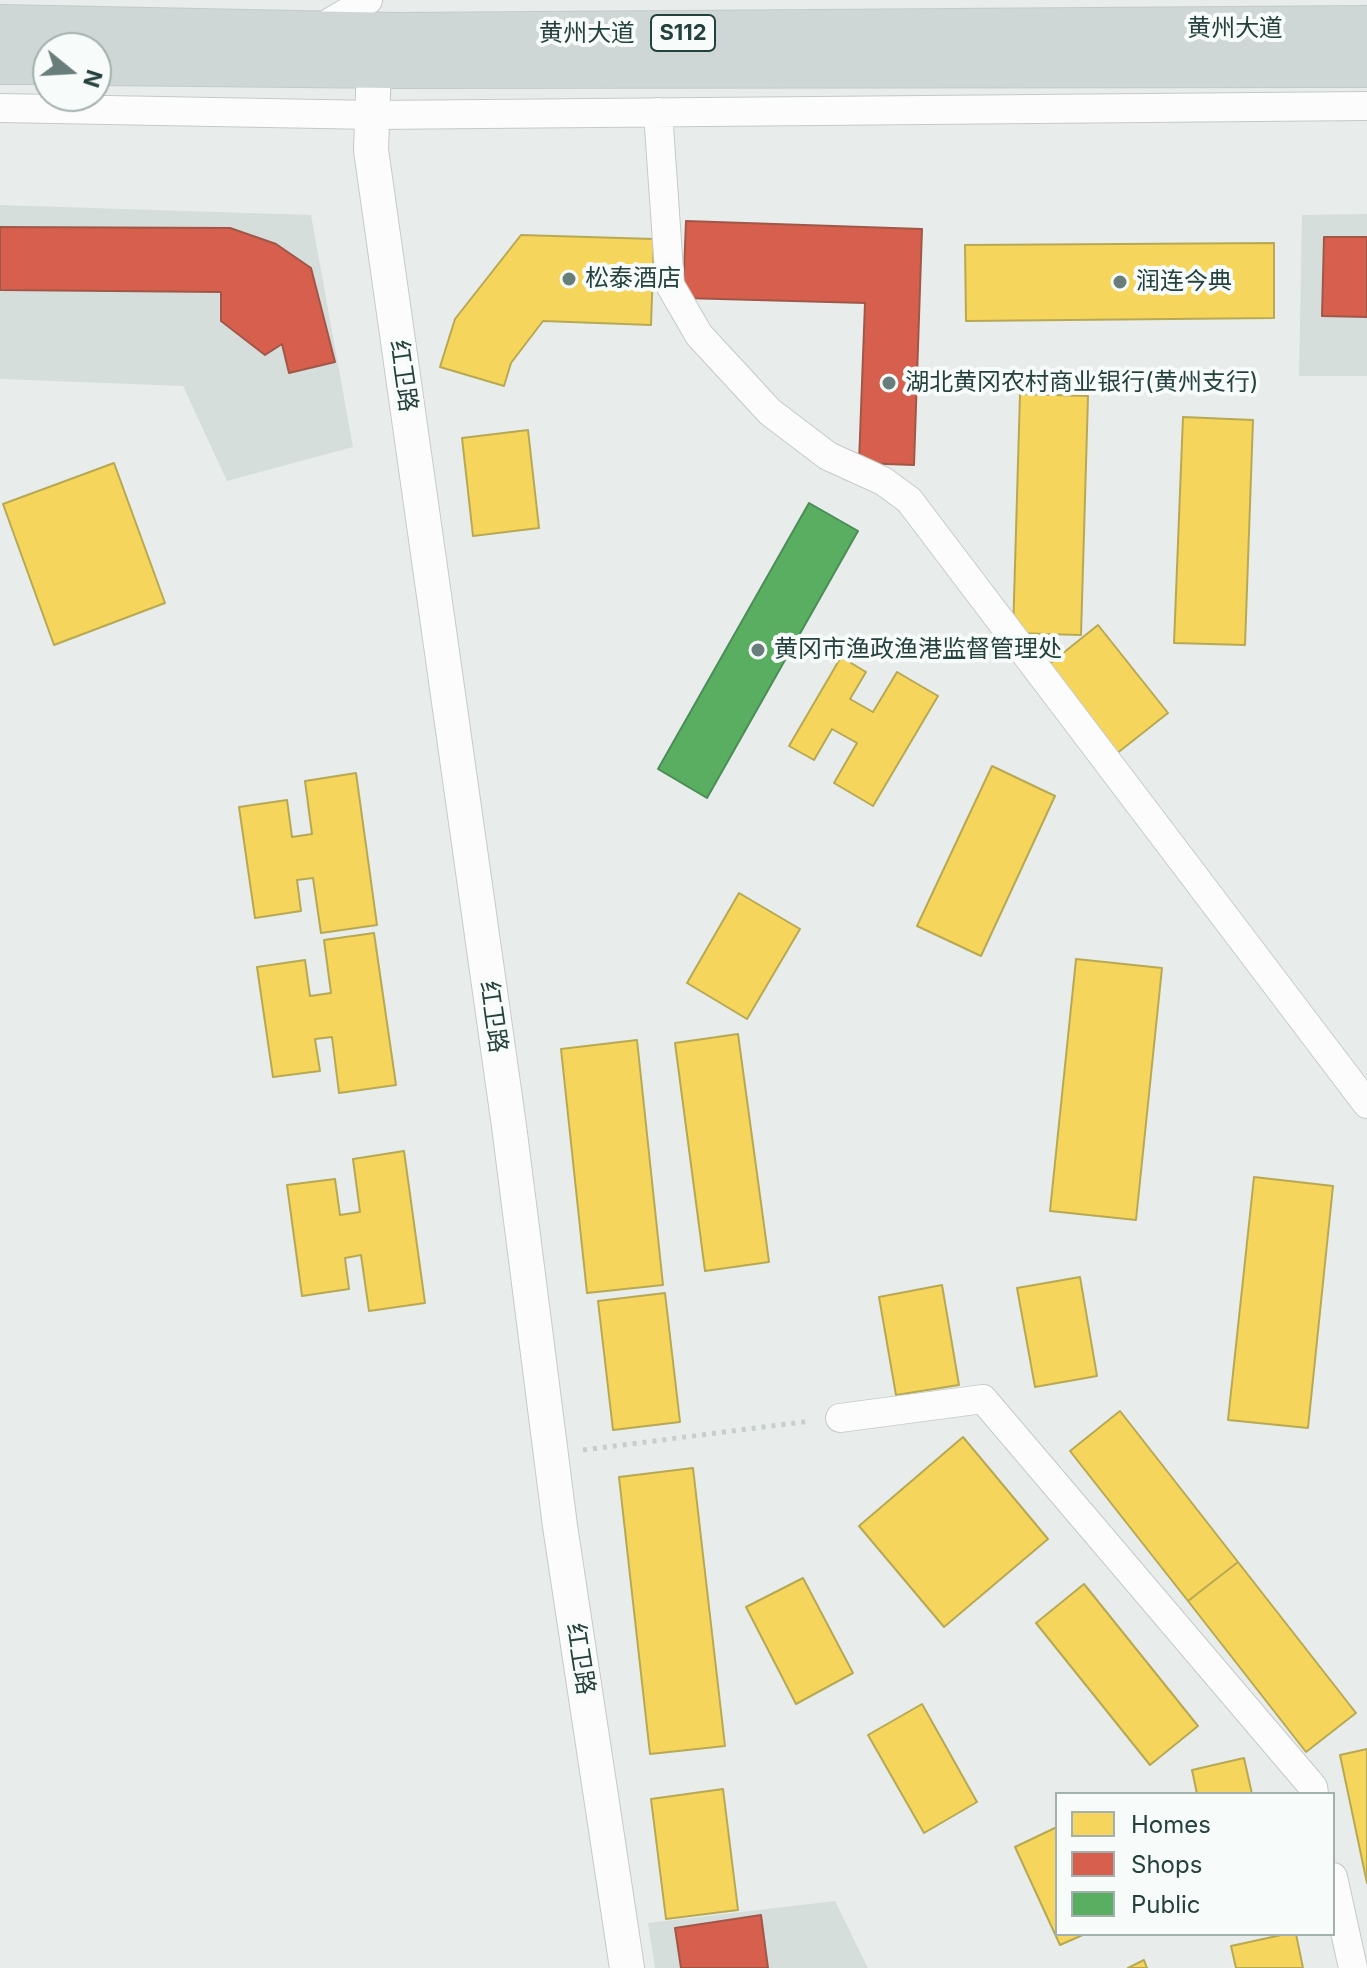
<!DOCTYPE html>
<html>
<head>
<meta charset="utf-8">
<style>
	body { margin:0 }
	#map { position:relative; width:1367px; height:1968px; overflow:hidden; background:#e8edeb; font-family:Inter,sans-serif }
	canvas { display:block }
	.legend { position:absolute; left:1055px; top:1792px; width:280px; height:144px; box-sizing:border-box; background:#f7fbf9; border:2px solid #a3b1ae; margin:0; padding:10px 14px; list-style:none; font-size:24px; color:#24413d }
	.legend li { display:flex; align-items:center; gap:16px; height:40px }
	.legend b { width:40px; border:2px solid #a3b1ae }
	.north { position:absolute; left:32px; top:32px; width:80px; height:80px; box-sizing:border-box; background:#f7fbf9; border:2px solid #a3b1ae; border-radius:50%; rotate:108deg; font-size:22px; font-weight:700; line-height:32px; text-align:center; color:#24413d }
	.north::after { content:''; display:block; margin:auto; width:28px; height:36px; background:#697d7a; clip-path:polygon(50% 0,100% 100%,50% 72%,0 100%) }
</style>
</head>
<body>
<div id="map">
<canvas width="1367" height="1968"></canvas>
<ul class="legend">
<li><b style="height:22px;background:#f6d55c"></b>Homes</li>
<li><b style="height:22px;background:#d6604d"></b>Shops</li>
<li><b style="height:22px;background:#5aae61"></b>Public</li>
</ul>
<div class="north">N</div>
</div>
<script>
const context = document.querySelector('canvas').getContext('2d');
context.lineJoin = 'round';
function paint(path, color) {
  context.fillStyle = color;
  context.fill(path, 'evenodd');
}
function trace(path, color, width, dash) {
  context.strokeStyle = color;
  context.lineWidth = width;
  context.lineCap = dash ? 'butt' : 'round';
  context.setLineDash(dash || []);
  context.stroke(path);
}
function drawText(font, color, halo, rows, align = 'center') {
  context.font = font + ' Inter,"Noto Sans SC",sans-serif';
  context.lineWidth = 8;
  context.setLineDash([]);
  context.textBaseline = 'middle';
  context.strokeStyle = halo;
  context.fillStyle = color;
  for (const [text, x, y, turn = 0] of rows) {
    context.save();
    context.translate(x, y);
    context.rotate((+turn || 0) * Math.PI / 180);
    context.textAlign = isNaN(turn) ? turn : align;
    if (halo) context.strokeText(text, 0, 0);
    context.fillText(text, 0, 0);
    context.restore();
  }
}
paint(new Path2D(`
	M0 205 311 215 353 447 227 481 183 386 0 379Z
	M1367 214V376H1299L1302 215Z
	M835 1901 868 1968H655L648 1923Z`), '#d6dedb');
const homes = new Path2D(`
	M521 235 654 239 651 325 543 321 511 363 504 386 440 367 455 319Z
	M1274 243V318L966 321 965 245Z
	M1020 394 1088 396 1081 635 1013 633Z
	M1183 417 1253 420 1245 645 1174 643Z
	M528 430 539 528 473 536 462 438Z
	M114 463 165 603 54 645 3 504Z
	M1098 625 1168 713 1111 758 1042 670Z
	M841 657 866 672 850 699 873 712 897 672 938 696 873 806 834 783 857 743 832 729 814 760 789 746Z
	M992 766 1055 796 981 956 917 926Z
	M356 773 377 925 321 933 313 878 297 880 301 911 255 918 239 807 287 800 292 837 312 834 305 781Z
	M739 893 800 929 747 1019 687 983Z
	M374 933 396 1085 339 1093 332 1037 315 1039 320 1071 273 1077 257 967 305 960 310 996 331 993 324 940Z
	M1076 959 1162 968 1136 1220 1050 1211Z
	M738 1034 769 1262 705 1271 675 1043Z
	M637 1040 663 1285 587 1293 561 1049Z
	M404 1151 425 1303 369 1311 361 1255 345 1258 349 1289 302 1296 287 1185 335 1179 340 1215 360 1212 353 1159Z
	M1254 1177 1333 1186 1308 1428 1228 1420Z
	M1080 1277 1097 1376 1035 1387 1017 1288Z
	M942 1285 959 1385 896 1395 879 1297Z
	M665 1293 680 1422 613 1430 598 1301Z
	M1120 1411 1238 1562 1188 1601 1070 1451Z
	M963 1437 1048 1539 944 1627 859 1526Z
	M693 1468 725 1746 650 1754 619 1477Z
	M1238 1562 1356 1713 1306 1752 1188 1601Z
	M803 1578 853 1673 796 1704 746 1607Z
	M1084 1584 1198 1726 1150 1765 1036 1623Z
	M922 1704 977 1802 924 1833 868 1735Z
	M1367 1749V1883L1340 1755Z
	M1244 1758 1252 1794H1197L1192 1770Z
	M723 1789 738 1910 666 1919 651 1799Z
	M1057 1827V1934H1085L1060 1945 1015 1847Z
	M1286 1934H1296L1303 1968H1236L1231 1946Z
	M1144 1960 1147 1968H1128Z`);
paint(homes, '#f6d55c');
trace(homes, '#b7a953', 2);
const shops = new Path2D(`
	M686 221 922 229 914 465 859 463 865 303 683 298Z
	M0 227 230 228 276 244 311 268 335 362 289 373 282 344 265 355 221 321V292L0 290Z
	M1324 237H1367V317L1322 316Z
	M761 1915 768 1968H681L675 1928Z`);
paint(shops, '#d6604d');
trace(shops, '#a15748', 2);
const public = new Path2D(`
	M809 503 858 531 707 798 658 769Z`);
paint(public, '#5aae61');
trace(public, '#4a8d56', 2);
const minor = new Path2D(`
	M317 30 368 0
	M0 108 374 115 1367 106
	M658 112 670 285 699 335 770 412 828 456 883 481 909 500 1367 1104
	M840 1418 983 1399 1313 1787 1314 1794
	M1333 1877 1353 1968`);
const tertiary = new Path2D(`
	M374 66 371 150 509 1126 560 1526 627 1968`);
const primary = new Path2D(`
	M0 27 399 35 1367 28
	M0 62H48
	M96 63 395 66 1367 65`);
trace(minor, '#c5cac8', 30);
trace(tertiary, '#c5cac8', 36);
trace(primary, '#c3cbca', 46);
trace(new Path2D(`
	M583 1450 811 1421`), '#c7cecd', 5, [4, 6]);
trace(minor, '#fcfcfc', 28);
trace(tertiary, '#fcfcfc', 34);
trace(primary, '#cfd7d6', 44);
for (const [x, y, r, color] of [
	[569,279,8,"#697d7a"],
	[1120,282,8,"#697d7a"],
	[889,383,8,"#697d7a"],
	[758,650,8,"#697d7a"]
]) {
  const dot = new Path2D();
  dot.arc(x, y, r, 0, 2 * Math.PI);
  context.fillStyle = color;
  context.fill(dot);
  trace(dot, '#f7fbf9', 3);
}
for (const [x, y, w] of [
	[683,33,64]
]) {
  const box = new Path2D();
  box.roundRect(x - w / 2, y - 18, w, 36, 6);
  context.fillStyle = '#f7fbf9';
  context.fill(box);
  trace(box, '#24413d', 2);
}
drawText('bold 22px', '#24413d', null, [
	["S112",683,33]
]);
drawText('24px', '#24413d', '#f7fbf9', [
	["黄州大道",1235,29],
	["黄州大道",587,34],
	["红卫路",403,376,82],
	["红卫路",493,1017,82],
	["红卫路",580,1659,81]
]);
drawText('24px', '#24413d', '#f7fbf9', [
	["松泰酒店",585,279],
	["润连今典",1136,282],
	["湖北黄冈农村商业银行(黄州支行)",905,383],
	["黄冈市渔政渔港监督管理处",774,650]
], 'left');
</script>
</body>
</html>
